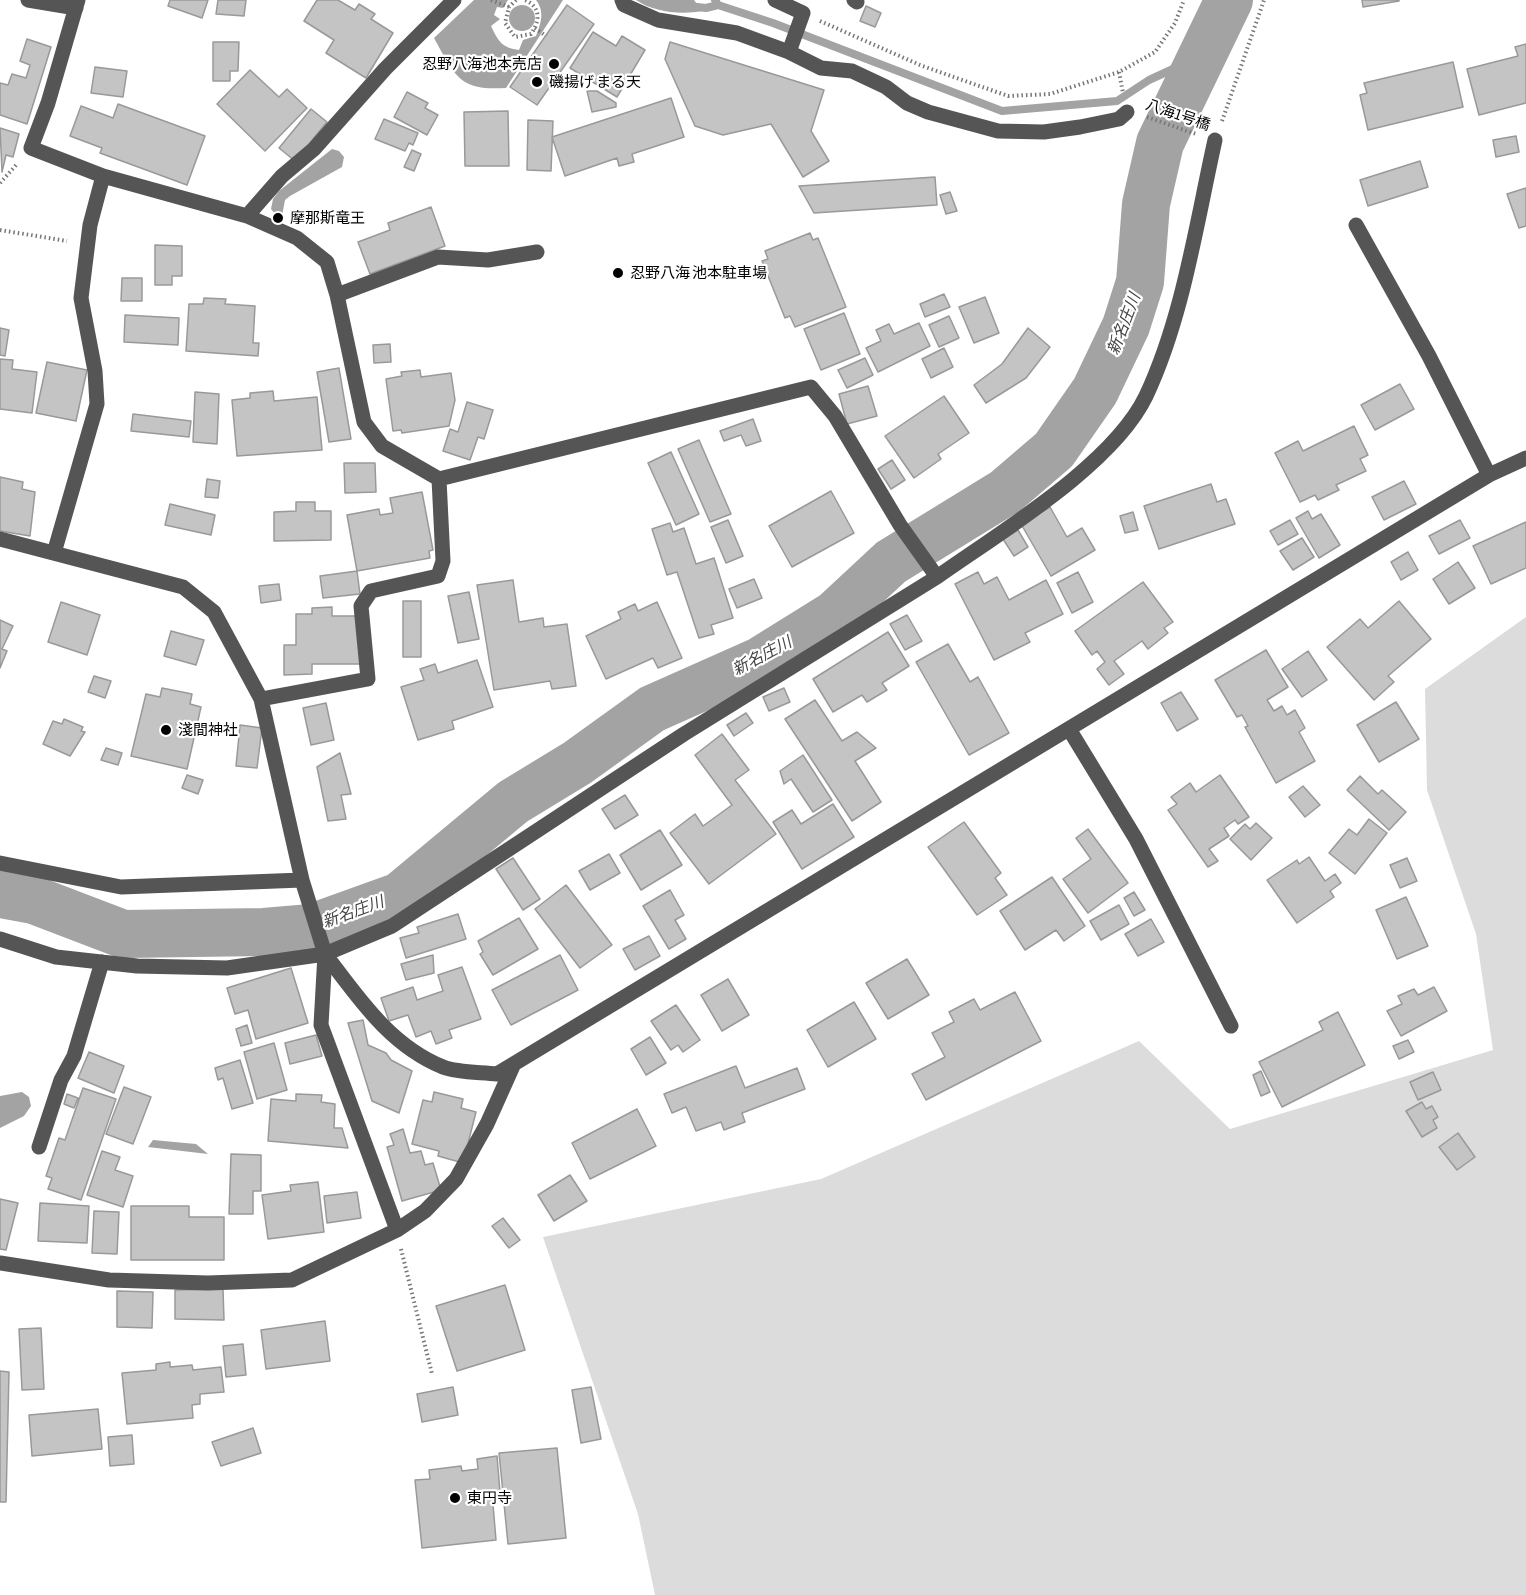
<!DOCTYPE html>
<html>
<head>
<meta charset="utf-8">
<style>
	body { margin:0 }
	canvas { display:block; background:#fff }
</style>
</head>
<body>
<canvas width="1526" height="1595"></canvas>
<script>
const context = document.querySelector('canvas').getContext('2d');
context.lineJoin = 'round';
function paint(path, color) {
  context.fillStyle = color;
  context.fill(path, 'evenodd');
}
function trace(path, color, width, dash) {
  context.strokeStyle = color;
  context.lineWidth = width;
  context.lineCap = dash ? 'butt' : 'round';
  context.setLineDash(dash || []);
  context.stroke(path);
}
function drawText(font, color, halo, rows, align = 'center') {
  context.font = font + ' "Asap Condensed","Noto Sans JP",sans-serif';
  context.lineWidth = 4.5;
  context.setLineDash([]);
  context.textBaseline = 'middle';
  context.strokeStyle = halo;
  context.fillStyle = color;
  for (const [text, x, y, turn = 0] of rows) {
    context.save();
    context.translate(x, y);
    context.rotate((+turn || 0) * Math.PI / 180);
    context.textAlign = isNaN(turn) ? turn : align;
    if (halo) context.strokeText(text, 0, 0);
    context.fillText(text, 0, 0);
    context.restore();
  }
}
paint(new Path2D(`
	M1526 617V1595H655L638 1514 543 1237 821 1179 1139 1041 1230 1129 1493 1050 1476 934 1427 790 1425 689Z`), '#dcdcdc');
paint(new Path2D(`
	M474 0H508L503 8 497 7 494 15 500 19 491 26C498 41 502 48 519 50L523 40 536 36C541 23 545 12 536 0H563L506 88C459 91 455 76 434 38Z
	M636 0H694L702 11C681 15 653 12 636 0Z
	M509 18a13 13 0 1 1 26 0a13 13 0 1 1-26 0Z
	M332 149 339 151 344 157 342 167 290 196 285 200 282 216 276 215 271 209 273 199 279 191Z
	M22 1092 29 1097 31 1106 24 1116 0 1128V1096Z
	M153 1140 196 1144 208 1154 148 1147Z`), '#a3a3a3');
trace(new Path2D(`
	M715 0 718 5 773 23 1002 111 1117 101 1149 80 1186 63 1213 36
	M689 6 706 8 718 5`), '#a3a3a3', 8);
trace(new Path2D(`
	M0 894 34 900 123 934 264 932 311 928 400 896 513 802 577 763 652 709 760 661 834 615 891 562 1005 492 1054 450 1095 391 1126 326 1140 282 1146 204 1160 143 1229 0`), '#a3a3a3', 48);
const building = new Path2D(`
	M170 0H208L202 18 168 6Z
	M218 0H246L244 16 216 14Z
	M317 0H338L355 10 359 4 375 14 371 19 393 33 366 78 326 53 334 40 304 21Z
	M1362 0H1399V1L1363 7Z
	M567 5 594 24 537 105 510 87Z
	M866 6 881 13 875 27 860 21Z
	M593 32 616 46 622 36 645 50 617 97 570 68Z
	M27 39 51 47 27 124 0 115V83L8 85 12 74 26 78 30 65 20 61Z
	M213 42H239L238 71H230V81H213Z
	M670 42 824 90 811 131 829 161 803 177 771 124 723 135 695 126 665 59Z
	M1526 44V103L1479 115 1467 69 1518 56 1515 47Z
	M1453 62 1463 107 1368 130 1360 95 1367 93 1364 83Z
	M95 67 127 71 123 97 91 93Z
	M250 70 279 97 287 89 307 108 265 151 217 104Z
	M587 91H597L616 103V107L592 112Z
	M407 92 428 103 425 108 438 115 427 135 394 117Z
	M671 98 684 137 632 154 634 162 619 166 617 158 565 176 552 137Z
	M118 104 205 136 187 185 100 153 102 148 70 136 81 106 113 118Z
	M311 109 327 122 295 161 279 148Z
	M508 111 509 166H465L464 112Z
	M384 119 418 133 413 145 409 143 405 151 375 139Z
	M528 120 553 121 551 171 527 170Z
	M0 128 19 134 13 157 6 155 2 172Z
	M1516 136 1519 152 1496 157 1493 140Z
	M412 150 421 154 414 171 404 167Z
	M1420 161 1428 187 1368 206 1360 180Z
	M935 177 937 205 814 213 799 186Z
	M1526 188V226L1519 228 1507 194Z
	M950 192 957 211 946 214 940 195Z
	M431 207 445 246 370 274 358 242 390 230 388 223Z
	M810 233 813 240 818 238 846 307 795 327 790 316 785 318 762 261 768 259 765 251Z
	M155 245 182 246V276H172V285H155Z
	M122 278H142V301H121Z
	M944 294 950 307 925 317 920 304Z
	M985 297 999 333 974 343 959 307Z
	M204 298 226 299 225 304 255 306 253 343H259L258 356 186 351 189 304H203Z
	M844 313 860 354 821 370 804 329Z
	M125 315 179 318 178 345 124 342Z
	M949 316 959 338 939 347 929 325Z
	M919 323 930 346 878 372 866 348 881 341 876 330 889 324 894 334Z
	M0 328 9 330 5 356 0 355Z
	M1028 328 1050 347 1026 378 986 403 974 385 1002 364Z
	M390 344 391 362 374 363 373 345Z
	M944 348 953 367 931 378 922 359Z
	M865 358 873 375 847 388 838 370Z
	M0 359 13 360 12 369 37 372 32 413 0 409Z
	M47 362 87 370 76 421 36 413Z
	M339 368 351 439 329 442 317 372Z
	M420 370 421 377 451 373 455 400 449 426 402 433 401 430 393 431 386 379 402 376 401 372Z
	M1400 384 1414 409 1375 430 1361 405Z
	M868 386 877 416 847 424 839 394Z
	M273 391 274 401 317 397 322 450 237 456 232 400 250 398V393Z
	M195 392 219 394 217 444 193 442Z
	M944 396 969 433 938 454 941 459 914 478 885 436Z
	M467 402 493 410 484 439 478 437 470 460 443 451 450 429 458 432Z
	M133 414 191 421 189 437 131 431Z
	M753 419 761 441 746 446 741 435 724 441 720 431Z
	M1354 426 1368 455 1360 459 1366 471 1336 485 1339 490 1318 500 1315 495 1300 502 1275 453 1298 441 1303 451Z
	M699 440 731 514 710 522 678 449Z
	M671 452 699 514 676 525 648 463Z
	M892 460 905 480 891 489 878 469Z
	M344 463H375L376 492 345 493Z
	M0 477 23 482 22 489 35 492 30 536 0 531Z
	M207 479 220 481 218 498 205 497Z
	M1404 481 1416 504 1384 520 1372 497Z
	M1211 484 1217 502 1226 499 1235 524 1159 549 1144 506Z
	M831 491 854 533 792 567 769 526Z
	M422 492 433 550 429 551 430 558 357 571 347 515 379 509 380 515 393 513 390 498Z
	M296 502H315V511H331V540L274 541V512L296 511Z
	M170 504 215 515 211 535 165 525Z
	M1050 507 1067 537 1082 528 1095 550 1051 576 1021 524Z
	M1308 511 1312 519 1321 514 1340 545 1319 558 1296 518Z
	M1133 512 1138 530 1125 533 1120 516Z
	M728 520 743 556 726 563 711 527Z
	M1290 520 1298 534 1278 545 1270 531Z
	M1460 520 1470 538 1439 554 1429 536Z
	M1526 522V568L1491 584 1473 546Z
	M670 523 673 532 684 528 696 564 714 558 733 618 711 625 714 634 699 638 677 572 667 575 652 529Z
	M1018 530 1028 547 1014 556 1003 539Z
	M1302 538 1314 557 1293 570 1280 551Z
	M1408 552 1418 570 1401 580 1391 562Z
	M1458 562 1475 588 1449 604 1433 579Z
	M357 571 360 594 323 598 320 576Z
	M978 572 984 584 997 577 1009 600 1046 580 1063 614 1025 633 1030 642 994 660 955 584Z
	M1078 572 1093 602 1072 613 1057 583Z
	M754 579 762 598 737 608 729 589Z
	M513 580 519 622 543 618 544 627 567 624 576 686 552 689 550 681 494 690 477 585Z
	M1143 582 1173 622 1164 628 1168 633 1148 649 1142 641 1114 661 1124 674 1109 685 1097 669 1105 662 1097 651 1092 655 1075 631Z
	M279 584 281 600 261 603 259 586Z
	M469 592 479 639 458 643 448 596Z
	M403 601H421V657H403Z
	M1399 601 1431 639 1388 676 1394 682 1374 700 1327 647 1360 619 1368 628Z
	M61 602 100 615 87 655 48 642Z
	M657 602 682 658 658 668 653 658 606 679 586 636 621 619 618 612 635 604 638 611Z
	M332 607V616H360L361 664H312V674L284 675V645H296V614H312V608Z
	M907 615 922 641 905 650 890 624Z
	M0 620 13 626 2 649 7 651 0 668Z
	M171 631 204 640 196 665 164 656Z
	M888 632 909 666 882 683 887 690 867 702 862 695 833 712 813 679Z
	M948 644 970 682 978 677 1009 733 969 755 916 662Z
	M1266 650 1288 687 1267 700 1274 711 1282 706 1287 715 1295 710 1305 728 1299 732 1315 761 1276 783 1245 727 1248 726 1242 715 1237 717 1215 680Z
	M1308 651 1327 680 1302 697 1282 669Z
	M477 660 493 707 452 721 454 729 418 740 401 687 424 680 420 669 435 664 438 673Z
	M94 676 111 681 105 698 88 692Z
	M162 688 192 694 190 704 201 707 187 769 131 756 146 694 160 697Z
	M784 688 790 702 769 711 763 697Z
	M1181 692 1198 719 1177 731 1161 703Z
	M815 700 842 741 857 732 876 748 855 761 881 802 852 821 785 719Z
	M1396 702 1419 739 1379 762 1357 725Z
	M326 703 334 740 311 745 303 708Z
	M746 713 753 723 734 736 727 725Z
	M64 719 83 727 81 731 85 732 70 756 43 744 53 721 62 724Z
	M240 725 262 728 257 768 236 766Z
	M722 734 749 770 735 780 776 834 709 884 670 833 695 814 703 826 732 805 695 755Z
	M106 748 122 753 118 765 101 760Z
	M340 753 351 794 341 795 346 819 328 821 317 767Z
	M803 755 832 800 813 812 791 779 784 784 780 771Z
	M187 775 203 780 198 794 182 788Z
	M1220 775 1249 817 1238 824 1235 820 1224 828 1229 836 1209 849 1218 861 1208 867 1168 810 1177 804 1171 797 1190 783 1196 792Z
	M1360 776 1378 794 1382 790 1406 812 1389 830 1347 790Z
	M1303 786 1320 805 1305 817 1289 797Z
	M625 795 638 815 615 829 602 809Z
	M833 804 854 837 802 869 773 822 792 810 801 824Z
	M1369 819 1387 833 1355 874 1329 853 1349 829 1357 835Z
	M964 822 1001 873 995 878 1007 895 977 915 928 847Z
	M1256 823 1272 838 1251 860 1230 839 1245 824 1250 829Z
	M1088 829 1128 883 1088 913 1063 879 1091 859 1076 838Z
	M660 830 682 865 641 890 620 855Z
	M609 854 620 873 590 890 579 871Z
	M1309 857 1325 881 1335 874 1341 883 1330 891 1334 897 1297 923 1267 880 1297 860 1299 864Z
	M513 858 540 899 523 910 496 869Z
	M1407 858 1417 881 1400 888 1390 865Z
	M1052 877 1085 926 1064 941 1056 930 1025 950 1000 911Z
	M566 885 612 945 580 968 535 909Z
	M670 890 684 915 675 920 686 939 669 949 643 906Z
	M1134 892 1145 910 1134 916 1124 898Z
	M1406 897 1428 946 1397 959 1376 910Z
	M1119 905 1129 924 1101 940 1090 921Z
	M458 914 466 939 406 958 400 938 419 933 417 927Z
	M519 918 538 949 493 975 480 954 483 952 478 941Z
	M1151 919 1164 942 1138 956 1125 934Z
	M649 936 660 956 635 970 623 949Z
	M433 955 434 973 406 980 401 964Z
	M560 955 578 990 511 1025 492 990Z
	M907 959 929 995 888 1019 866 983Z
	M462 967 481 1019 449 1030 452 1038 436 1044 431 1031 416 1037 408 1015 389 1021 381 998 413 987 417 1000 443 991 438 975Z
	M291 968 308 1023 256 1039 248 1010 235 1014 227 988Z
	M728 979 749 1015 722 1031 701 995Z
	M1434 987 1447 1011 1401 1036 1387 1011 1402 1004 1398 996 1414 989 1418 995Z
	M1015 992 1041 1041 926 1100 912 1074 945 1057 932 1033 954 1022 949 1012 974 999 980 1010Z
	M854 1002 876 1039 828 1067 807 1030Z
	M676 1005 700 1040 683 1052 678 1045 671 1050 651 1021Z
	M1338 1012 1365 1065 1282 1107 1259 1062 1323 1030 1319 1022Z
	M363 1020 368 1045 386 1053 391 1060 412 1071 399 1113 372 1101 348 1023Z
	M247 1025 252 1043 241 1046 236 1029Z
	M316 1035 322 1056 290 1064 285 1043Z
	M650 1037 666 1063 646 1075 631 1049Z
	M1408 1040 1414 1052 1399 1059 1393 1046Z
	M274 1043 287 1090 257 1099 244 1052Z
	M89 1052 124 1066 114 1093 78 1078Z
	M240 1060 253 1103 232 1109 223 1078 218 1080 215 1068Z
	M736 1066 745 1088 797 1068 805 1089 742 1113 745 1122 724 1130 721 1122 696 1131 686 1107 672 1113 664 1094Z
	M1261 1071 1270 1092 1261 1096 1253 1075Z
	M1433 1072 1441 1090 1418 1100 1410 1082Z
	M124 1087 151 1097 133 1144 106 1134Z
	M83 1088 116 1099 81 1200 48 1189 52 1178 46 1176 59 1138 65 1140Z
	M434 1092 463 1099 461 1108 476 1112 463 1163 438 1156 439 1151 412 1144 423 1100 432 1102Z
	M67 1094 78 1098 74 1108 64 1104Z
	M296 1094 322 1095 321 1102 335 1104 334 1128H342L348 1148 268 1141 271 1099 296 1101Z
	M1422 1102 1426 1109 1432 1106 1438 1117 1433 1120 1437 1128 1422 1137 1406 1111Z
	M637 1109 656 1146 590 1179 572 1143Z
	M403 1129 410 1153 421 1151 425 1165 433 1163 441 1190 402 1201 387 1147 394 1145 390 1134Z
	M1458 1133 1475 1157 1457 1170 1439 1147Z
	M102 1151 120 1157 115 1170 133 1176 123 1207 87 1195Z
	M231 1154 261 1155V1191H253V1214H229Z
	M570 1175 587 1201 554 1221 538 1195Z
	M318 1182 324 1232 268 1239 262 1195 291 1191 290 1185Z
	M357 1192 361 1218 327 1223 324 1196Z
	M0 1199 18 1203 6 1250 0 1249Z
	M40 1203 89 1206 87 1243 38 1241Z
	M131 1206H189V1217H224V1260H131Z
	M94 1211 119 1212 117 1254 92 1253Z
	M503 1218 520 1240 509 1248 492 1226Z
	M505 1285 525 1350 457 1371 436 1306Z
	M223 1289 224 1320 175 1319V1290Z
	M117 1291 153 1292 152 1328 117 1327Z
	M325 1321 330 1361 266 1369 261 1330Z
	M41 1328 44 1389 22 1390 19 1329Z
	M243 1344 246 1375 226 1377 223 1346Z
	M170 1362V1367L192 1365 193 1370 221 1367 224 1392 200 1394V1404L192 1405 193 1418 127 1424 122 1373 156 1370V1364Z
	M0 1371 9 1372 6 1502H0Z
	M453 1387 458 1415 422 1422 417 1394Z
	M591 1387 601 1439 581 1443 572 1390Z
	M98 1409 102 1449 32 1456 29 1415Z
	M253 1428 261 1453 221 1466 212 1442Z
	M132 1435 134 1464 110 1466 108 1437Z
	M557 1448 566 1538 508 1544 499 1453Z
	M497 1456 500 1492 492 1493 496 1540 422 1548 415 1480 430 1479 429 1470 461 1466 462 1471 478 1469 477 1459Z`);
paint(building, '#c4c4c4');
trace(building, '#999', 1.5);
trace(new Path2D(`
	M491 0 509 7
	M516 0 509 7 505 23 515 37 531 34C540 21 541 7 525 0
	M820 21 920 65 1008 96 1050 94 1119 72 1155 52 1175 23 1184 0
	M535 28 546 36
	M1119 72 1123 93
	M1147 117 1196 134
	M1222 121 1264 0
	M0 183 18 163
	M0 230 67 241
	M401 1249 432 1374`), '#777', 4, [1.5, 3]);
trace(new Path2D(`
	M28 0 76 8
	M78 0 48 103 31 148 103 176 247 216 282 176 314 149 385 69 454 0
	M622 0 624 5 658 20 737 33 789 52 821 68 852 71 886 87 907 103 928 112 998 131 1044 132 1080 127 1119 119 1127 112
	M775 0 803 13
	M854 0 857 2
	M789 52 803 13
	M247 216 297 238 327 262 337 295 364 422 382 446 439 479
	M1356 225 1429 356 1489 475
	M337 295 438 257 488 260 537 252
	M0 539 183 587 214 612 261 699 302 880 325 954 321 1025 397 1230
	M54 553 97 404 95 371 81 298 90 225 103 176
	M261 699 368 679 361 606 371 591 438 576 443 561 439 479 811 387 835 416 900 525 937 577C999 533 1113 465 1146 396 1183 317 1196 225 1215 140
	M1069 729 1136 839 1231 1026
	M0 863 121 887 302 880
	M0 939 56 957 137 966 227 968 325 954 392 926 684 734 937 577
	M325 954C358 997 389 1045 443 1067 458 1073 481 1072 497 1074L1489 475 1526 458
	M39 1147 61 1080 74 1056 102 962
	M0 1263 109 1280 208 1283 292 1280 397 1230 425 1211 456 1179 487 1124 513 1066`), '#555', 15);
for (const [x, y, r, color] of [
	[554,64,6,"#000"],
	[537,82,6,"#000"],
	[278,218,6,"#000"],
	[618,273,6,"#000"],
	[166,730,6,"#000"],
	[455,1498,6,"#000"]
]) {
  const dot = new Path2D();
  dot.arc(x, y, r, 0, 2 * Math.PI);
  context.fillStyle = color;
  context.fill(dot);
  trace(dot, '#fff', 2);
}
drawText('15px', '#000', '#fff', [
	["忍野八海池本売店",542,64,"right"],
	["磯揚げ まる天",549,82],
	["摩那斯竜王",290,218],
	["忍野八海 池本駐車場",630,273],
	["淺間神社",178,730],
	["東円寺",467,1498]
], 'left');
drawText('15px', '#000', '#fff', [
	["八海1号橋",1178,115,19]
]);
drawText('italic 16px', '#444', '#fff', [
	["新名庄川",1124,324,-69],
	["新名庄川",762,656,-28],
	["新名庄川",353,912,-20]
]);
</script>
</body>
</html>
